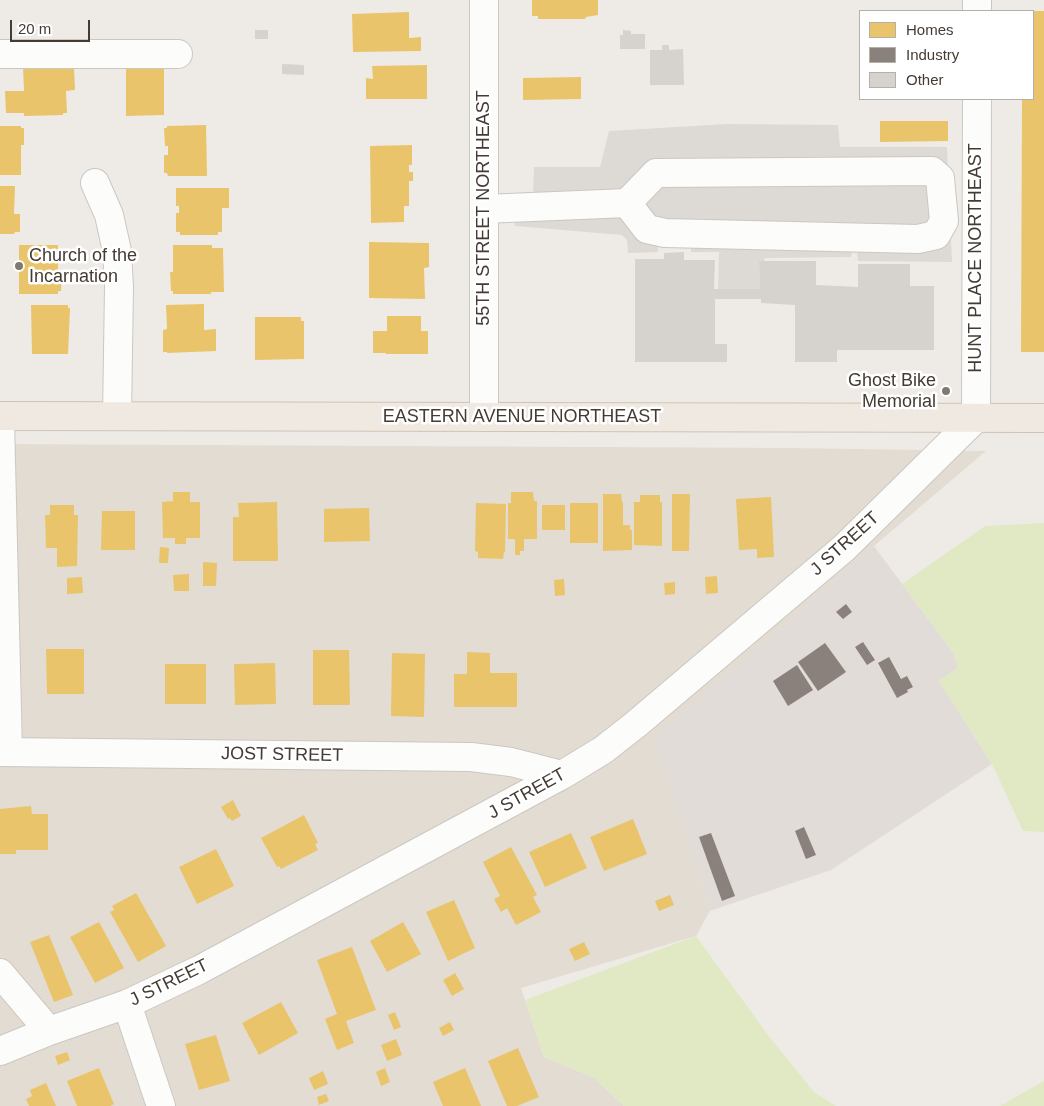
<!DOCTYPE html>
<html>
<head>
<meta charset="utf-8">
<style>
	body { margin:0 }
	#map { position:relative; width:1044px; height:1106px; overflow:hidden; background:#eeebe6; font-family:Helvetica,sans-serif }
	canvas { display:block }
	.legend { position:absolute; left:859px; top:10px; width:175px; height:90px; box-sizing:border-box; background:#fff; border:1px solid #b4b1ad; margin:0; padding:6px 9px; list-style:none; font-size:15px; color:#443b33 }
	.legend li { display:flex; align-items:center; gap:10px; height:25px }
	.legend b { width:25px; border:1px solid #b4b1ad }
	.scale { position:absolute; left:10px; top:20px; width:80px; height:22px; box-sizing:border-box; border:2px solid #443b33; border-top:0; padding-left:6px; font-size:15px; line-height:18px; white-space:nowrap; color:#443b33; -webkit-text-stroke:4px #fff; paint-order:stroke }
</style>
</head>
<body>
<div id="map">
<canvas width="1044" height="1106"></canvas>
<ul class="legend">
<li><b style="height:14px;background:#e9c46a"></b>Homes</li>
<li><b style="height:14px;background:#8a817c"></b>Industry</li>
<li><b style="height:14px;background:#d6d2cd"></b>Other</li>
</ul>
<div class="scale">20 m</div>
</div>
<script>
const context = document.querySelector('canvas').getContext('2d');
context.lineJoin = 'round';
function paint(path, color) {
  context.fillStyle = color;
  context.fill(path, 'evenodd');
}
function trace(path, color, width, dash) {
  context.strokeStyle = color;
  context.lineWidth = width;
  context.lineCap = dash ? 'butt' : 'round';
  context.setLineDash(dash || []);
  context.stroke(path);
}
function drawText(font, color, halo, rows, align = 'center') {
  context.font = font + ' Helvetica,sans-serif';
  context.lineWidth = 5;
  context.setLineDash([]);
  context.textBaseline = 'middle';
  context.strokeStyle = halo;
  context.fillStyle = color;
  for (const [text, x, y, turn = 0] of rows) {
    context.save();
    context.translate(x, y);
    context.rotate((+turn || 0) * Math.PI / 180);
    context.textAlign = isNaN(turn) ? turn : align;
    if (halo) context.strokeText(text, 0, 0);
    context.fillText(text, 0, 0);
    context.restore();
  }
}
paint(new Path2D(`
	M0 444 793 448 986 451 874 546 656 737 710 911 696 936 521 988 544 1057 593 1077 624 1106H0Z`), '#e3dcd3');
paint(new Path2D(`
	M874 546 953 652 958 668 939 681 992 764 831 870 710 911 655 737Z`), '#e1dcd7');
paint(new Path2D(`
	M1044 523V832L1023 831 992 764 939 681 958 668 953 652 902 584 985 526Z
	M696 936 768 1035 814 1092 836 1106H624L593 1077 544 1057 525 1000Z
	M1044 1081V1106H1000Z`), '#e1e9c4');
paint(new Path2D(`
	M727 124 838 125 840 147H947L952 262 858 261 857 252 852 253 851 257 765 258 764 261 759 262 760 289H718L719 252H691V247H658V252L628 253 627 240 622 235 515 226V197L533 195 534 167H600L609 131Z`), '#dddad6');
paint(new Path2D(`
	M532 0H598V15L586 17 585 19H538V16H532Z
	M1033 11H1044V352H1021L1022 99H1033Z
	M409 12V38L421 37V51L353 52 352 14Z
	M427 65V99H366V78L373 79 372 66Z
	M61 66V69L74 68 75 90 66 91 67 113H63V115L24 116V113H6L5 91H24L23 67Z
	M164 66V115L126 116V67Z
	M581 77V99L523 100V78Z
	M880 121H948V141L880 142Z
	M206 125 207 176H168L167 173H164V155H168V146H165L164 128H167V126Z
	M0 126H21V128H24V145H21V175H0Z
	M412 145V165H409V172H413V181H409V206H404V222L371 223 370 146Z
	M0 186H15L14 214H20V232H15L14 234H0Z
	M176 188H229V208H222V232H218V235H180V232H176V213H179V206H176Z
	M369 242 429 243V267L424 268 425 299 369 298Z
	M19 245H58V274H62L61 291H58V294H19Z
	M173 245H212V248H223L224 292H211V294H173V291H171L170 272H173Z
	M204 304V330L216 329V351L167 353V352H163V330L167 329 166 305Z
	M31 305H68V308H70L68 354H32Z
	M387 316H421V331H428V354H386V353H373V331H387Z
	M255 317H301V321H304V359L255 360Z
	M173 492H190V502H200V538H186V544H175V538H163L162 502 173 501Z
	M511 492H533L534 501H537V539H524V551H520V555H515V539H508V503H511Z
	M603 494H621L622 502H623V525H630V530H632V550L603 551Z
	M672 494H690L689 551H672Z
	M640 495H660V502H662V546L634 545V502H640Z
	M771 497 774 557 757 558V549L739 550 736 499Z
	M277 502 278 561H233V517H239L238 503Z
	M476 503 506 504 505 552H504L503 559 478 558V552L475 551Z
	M570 503H598V543H570Z
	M50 505H74V515H78L77 566 57 567V548H46L45 515H50Z
	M542 505H565V530H542Z
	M369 508 370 541 324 542V509Z
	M102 511H135V550H101Z
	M160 547 169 548 168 563H159Z
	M203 562 217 563 216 586H203Z
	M189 574V591H174L173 575Z
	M717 576 718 593 706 594 705 577Z
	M82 577 83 593 67 594V578Z
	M564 579 565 595 555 596 554 580Z
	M675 582V594L665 595 664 583Z
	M46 649H84V694H47Z
	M313 650H349L350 705H313Z
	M467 652 490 653V673H517V707H454V674H467Z
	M392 653 425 654 424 717 391 716Z
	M275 663 276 704 235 705 234 664Z
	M165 664H206V704H165Z
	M233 800 241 816 232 821 230 818 228 819 221 807Z
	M31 806 32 814H48V850H16V854H0V809Z
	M304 815 318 843 315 844 318 850 281 869 279 866 277 867 261 838Z
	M633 819 647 854 604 871 590 837Z
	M571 833 587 868 545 887 529 852Z
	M511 847 537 895 533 897 541 912 516 925 507 908 501 912 494 899 500 896 483 862Z
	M216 849 234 886 197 904 179 867Z
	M136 893 166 946 138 962 110 912 114 910 112 906Z
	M670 895 674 905 659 911 655 901Z
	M454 900 475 948 448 961 426 912Z
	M99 922 124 968 95 983 70 937Z
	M403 922 421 954 387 972 370 941Z
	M49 935 73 995 54 1002 30 942Z
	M584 942 590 954 575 961 569 949Z
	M352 947 376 1010 346 1021 354 1043 337 1050 325 1019 337 1014 317 960Z
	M455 973 464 989 452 996 443 980Z
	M281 1002 298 1033 259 1055 242 1023Z
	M395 1012 401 1027 394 1030 388 1015Z
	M450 1022 454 1030 443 1036 439 1028Z
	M216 1035 230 1081 199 1090 185 1044Z
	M396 1039 402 1055 387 1061 381 1045Z
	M518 1048 539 1097 517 1106H507L488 1061Z
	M67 1052 70 1060 58 1065 55 1056Z
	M99 1068 114 1104 110 1106H77L67 1081Z
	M385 1068 390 1082 381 1086 376 1072Z
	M465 1068 481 1106H443L433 1082Z
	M323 1071 328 1084 314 1090 309 1078Z
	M46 1083 56 1106H29L26 1099 32 1096 30 1090Z
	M326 1094 329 1101 319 1105 317 1097Z`), '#e9c46a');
paint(new Path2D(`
	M846 604 852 612 843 619 836 612Z
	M863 642 875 660 867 665 855 647Z
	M825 643 846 672 818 691 798 662Z
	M889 657 901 679 907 676 913 687 907 690 908 692 897 698 878 663Z
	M797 665 813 690 788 706 773 681Z
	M804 827 816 855 806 859 795 831Z
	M711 833 735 896 722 901 699 837Z`), '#8a817c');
paint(new Path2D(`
	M255 30H268V39H255Z
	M623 30 631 31V34H645V49H620V35H623Z
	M662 45H669V50L683 49 684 85H650V50H662Z
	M282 64 304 65V75L282 74Z
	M684 252V260H715L714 289H760L759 261H816V285L858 287V264H910V286H934V350H837V362H795V305L761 303V299H715V344H727V362H635V259H664V253Z`), '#d6d2cd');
const minor = new Path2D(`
	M484 0V417
	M977 11V0
	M0 54H178
	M95 183 109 215 117 251 119 287 117 416
	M484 209 627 203 647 229 665 233 918 239 936 235 944 221 940 178 932 171 656 173 627 203
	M0 419 8 752
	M0 752 471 757 511 762 562 775
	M0 973 49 1031
	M127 1004 161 1106
	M0 1051 49 1031 127 1004 199 970 562 775 603 750 635 725 844 548 976 418 977 99`);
const major = new Path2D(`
	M0 416 1044 418`);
trace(minor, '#cbc7c2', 30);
trace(major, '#d1c3b3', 30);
trace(minor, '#fcfcfb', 28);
trace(major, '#f0e9e2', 28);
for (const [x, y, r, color] of [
	[19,266,5,"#807972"],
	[946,391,5,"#807972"]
]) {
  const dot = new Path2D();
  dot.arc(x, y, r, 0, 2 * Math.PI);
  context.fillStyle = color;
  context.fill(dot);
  trace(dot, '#fff', 2);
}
drawText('18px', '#443b33', '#fff', [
	["55TH STREET NORTHEAST",484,208,-90],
	["HUNT PLACE NORTHEAST",976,258,-90],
	["EASTERN AVENUE NORTHEAST",522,417],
	["J STREET",845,544,-42],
	["JOST STREET",282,755,1],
	["J STREET",527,794,-29],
	["J STREET",169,983,-26]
]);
drawText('18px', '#443b33', '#fff', [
	["Church of the",29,256],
	["Incarnation",29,277],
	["Ghost Bike",936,381,"right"],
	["Memorial",936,402,"right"]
], 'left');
</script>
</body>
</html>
